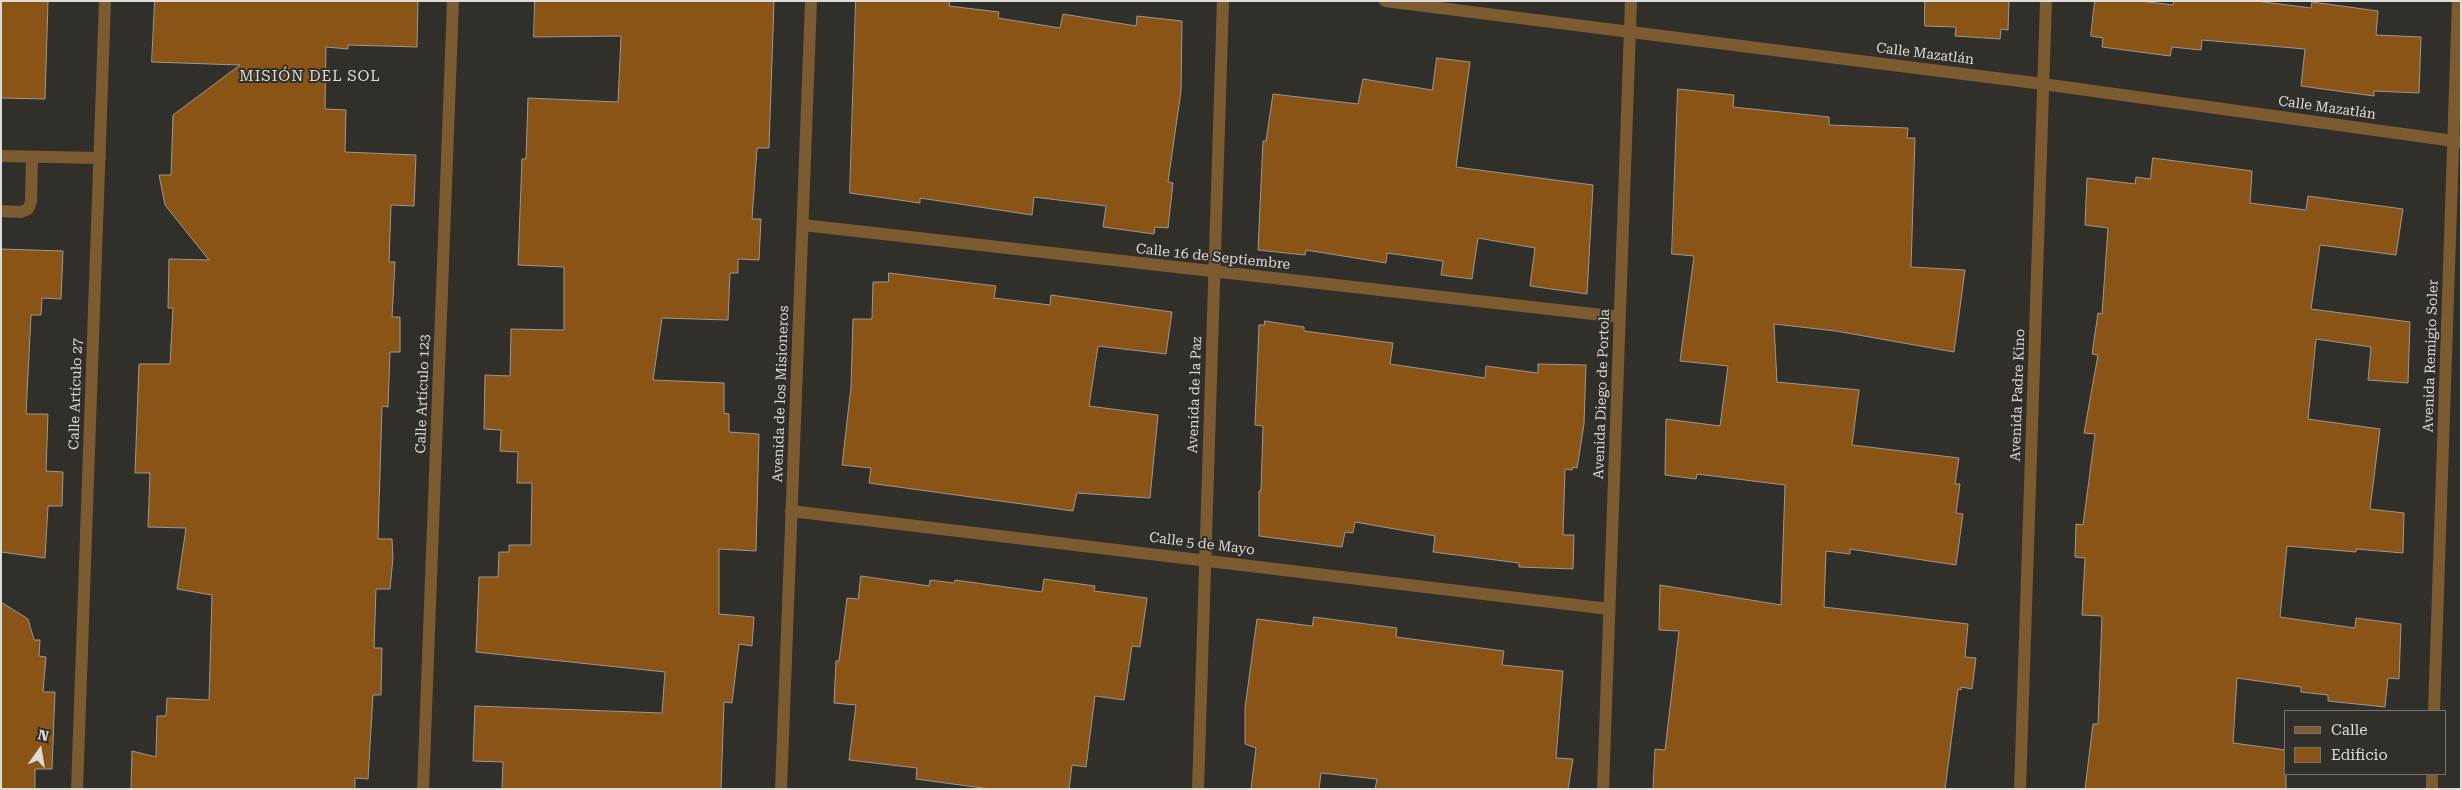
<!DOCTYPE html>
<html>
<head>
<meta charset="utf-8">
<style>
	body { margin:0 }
	#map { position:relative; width:2462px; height:790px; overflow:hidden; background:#312f29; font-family:"Roboto Serif",serif }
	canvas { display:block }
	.frame { position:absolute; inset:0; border:2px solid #dddcd8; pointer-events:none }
	.legend { position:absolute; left:2284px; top:710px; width:162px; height:65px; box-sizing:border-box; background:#312f29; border:1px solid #76746f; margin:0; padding:6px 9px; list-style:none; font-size:15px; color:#dddcd8 }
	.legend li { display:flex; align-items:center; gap:10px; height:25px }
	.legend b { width:25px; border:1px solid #76746f }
	.north { position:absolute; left:15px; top:725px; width:50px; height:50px; -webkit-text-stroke:4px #312f29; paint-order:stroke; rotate:13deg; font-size:14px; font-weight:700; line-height:20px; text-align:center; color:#dddcd8 }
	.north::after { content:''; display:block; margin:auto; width:18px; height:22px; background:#dddcd8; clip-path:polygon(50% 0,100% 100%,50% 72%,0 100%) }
</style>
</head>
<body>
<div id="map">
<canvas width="2462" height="790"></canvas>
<div class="frame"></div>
<ul class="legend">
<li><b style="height:6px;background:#7c5b30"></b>Calle</li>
<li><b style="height:14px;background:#8a5416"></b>Edificio</li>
</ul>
<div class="north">N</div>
</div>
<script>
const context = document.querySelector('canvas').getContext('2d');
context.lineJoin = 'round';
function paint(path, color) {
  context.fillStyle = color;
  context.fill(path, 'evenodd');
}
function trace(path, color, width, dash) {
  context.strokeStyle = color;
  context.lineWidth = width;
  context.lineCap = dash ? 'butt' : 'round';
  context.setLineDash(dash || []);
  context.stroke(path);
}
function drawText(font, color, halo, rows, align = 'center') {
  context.font = font + ' "Roboto Serif",serif';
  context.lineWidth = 4;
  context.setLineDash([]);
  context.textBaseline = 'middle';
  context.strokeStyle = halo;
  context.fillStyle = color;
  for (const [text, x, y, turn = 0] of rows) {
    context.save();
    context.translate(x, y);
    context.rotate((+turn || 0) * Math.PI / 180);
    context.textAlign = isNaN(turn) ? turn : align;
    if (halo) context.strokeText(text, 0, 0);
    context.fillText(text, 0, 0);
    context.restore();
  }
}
const building = new Path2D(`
	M1 1H48L45 99 1 98Z
	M155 1H418L417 47 348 45V49L326 47 325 109 346 110 345 152 416 155 414 206 391 205 389 262H395L392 317H400V352H390L388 407 382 406 378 539H392L393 558 390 589H376L374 648H382L381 695H373L368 779 355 778V789H131L132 751 156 757 157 716H166L167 698 209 700 212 595 177 589 186 528 148 527 150 473H135L139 364H170L173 308H168L169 259 209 260 165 205 159 175H171L173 115 240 65 152 62Z
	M535 1H774L769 148H757L752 219H761L759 260 738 259V273H730L728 320 662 318 653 380 724 383V413L729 414V432L759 434 756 551 719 549V614L754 617 752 646 739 644 732 703 724 702 721 789H502L503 762 473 761 475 706 662 713 665 672 476 652 479 577H498L499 552H509V545H531L532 483H517L518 452 500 451 501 430 484 429 485 375 510 376 511 329 564 330V267L518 265 522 159H526L528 98 618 102 621 36 534 37Z
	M856 1H950L949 6 999 12 998 18 1060 28 1063 14 1136 26 1137 16 1182 21 1181 91 1168 182 1173 183 1168 228 1155 227 1154 234 1103 227 1106 206 1034 197 1032 215 920 198V203L850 193Z
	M1925 1H2009L2008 30 2001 29 2000 39 1955 36 1956 27 1925 26Z
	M2095 1H2140L2173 5 2174 1H2256L2311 8 2312 2 2378 11 2376 35 2421 37 2419 93 2374 91V96L2301 86 2305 49 2202 40 2201 50 2172 47 2170 56 2102 47 2103 38 2091 36Z
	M1437 58 1470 62 1456 167 1593 185 1587 294 1530 286 1535 248 1478 238 1472 279 1441 275 1443 261 1387 253 1386 263 1306 250 1305 255 1258 250 1263 141H1266L1273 94 1358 104 1363 79 1432 90Z
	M1678 89 1734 95 1733 107 1829 117V125L1908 128 1907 138H1915L1911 267 1965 270 1954 352 1836 331 1774 324 1777 382 1859 390 1852 445 1959 458 1955 484H1960L1956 513 1963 514 1956 565 1850 549V554L1826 551 1824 607 1968 624 1965 657 1976 658 1972 689 1961 687V690L1958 689 1945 789H1653L1655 749 1665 750 1679 631 1659 630 1660 585 1781 605 1785 485 1697 474 1696 479 1665 475 1666 419 1720 426 1728 366 1680 361 1694 256 1672 254Z
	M2153 158 2252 171 2250 203 2306 210 2308 196 2403 209 2396 255 2320 245 2311 309 2410 322 2408 383 2368 380 2371 347 2316 339 2308 419 2380 429 2370 509 2404 513 2403 553 2356 549V552L2287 546 2280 617 2355 628 2356 618 2401 624 2399 679 2388 678 2385 707 2328 701V695L2301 692V687L2237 678 2233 743 2286 750V789H2085L2093 724H2098L2102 616 2082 615 2085 558 2075 557 2076 524 2083 525 2095 434 2084 433 2098 355 2092 354 2098 313 2102 314 2108 228 2085 225 2087 178 2135 184 2136 177 2150 179Z
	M1 249 63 251 61 299 42 298 41 315H31L26 414H48L46 471 63 472 62 506H48L45 558 1 552Z
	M889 273 996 286 994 298 1050 305 1051 295 1172 312 1166 354 1098 346 1089 406 1158 415 1150 498 1077 493 1073 511 869 483 871 468 842 465 851 387 853 319H872L873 282H888Z
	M1265 321 1304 327V331L1393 343 1390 364 1485 378 1486 366 1538 373V364L1586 365 1584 424 1577 468 1573 467 1572 470 1565 469 1563 535H1574L1573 569 1519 567V563L1433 552 1435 536 1355 522 1353 533 1345 532 1342 547 1259 536V491H1261L1263 426 1255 425 1259 325H1264Z
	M861 576 929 586 930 580 954 583 955 580 1042 592 1044 579 1095 586 1094 591 1147 598 1140 647 1132 646 1124 700 1095 696 1086 767 1072 765 1069 789H990L916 779 917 768 849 760 856 705 834 703 836 661H839L847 598 858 599Z
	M1 602 28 619 34 640H40L39 656 46 657 43 692H55L52 769H35V789H1Z
	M1314 617 1397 628 1396 637 1504 651 1502 665 1563 671 1556 758 1573 759 1568 789H1375L1377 779 1321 773 1319 789H1251L1256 748 1245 744V708L1257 619 1312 626Z`);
paint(building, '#8a5416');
trace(building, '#9e9892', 1);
trace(new Path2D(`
	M1385 1 2043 84 2461 142
	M1 156 100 158
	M1 211 21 212 28 209 31 202 32 157
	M803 225 1620 317
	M791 511 1609 609
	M2434 711 2458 1
	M77 789 105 1
	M423 789 453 1
	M781 789 811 1
	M1198 789 1223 1
	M1603 789 1631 1
	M2020 789 2046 1
	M2432 789V774`), '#7c5b30', 12);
drawText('14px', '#dddcd8', '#312f29', [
	["Calle Mazatlán",1925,54,7],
	["Calle Mazatlán",2327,108,8],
	["Calle 16 de Septiembre",1213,257,6],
	["Avenida Remigio Soler",2431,356,-88],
	["Calle Artículo 27",76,394,-88],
	["Calle Artículo 123",423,394,-88],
	["Avenida de los Misioneros",781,394,-88],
	["Avenida Diego de Portola",1602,394,-88],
	["Avenida de la Paz",1195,395,-88],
	["Avenida Padre Kino",2018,395,-88],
	["Calle 5 de Mayo",1202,544,7]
]);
context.letterSpacing = '1px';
drawText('15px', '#dddcd8', '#312f29', [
	["MISIÓN DEL SOL",310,77]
]);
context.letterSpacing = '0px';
</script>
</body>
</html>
